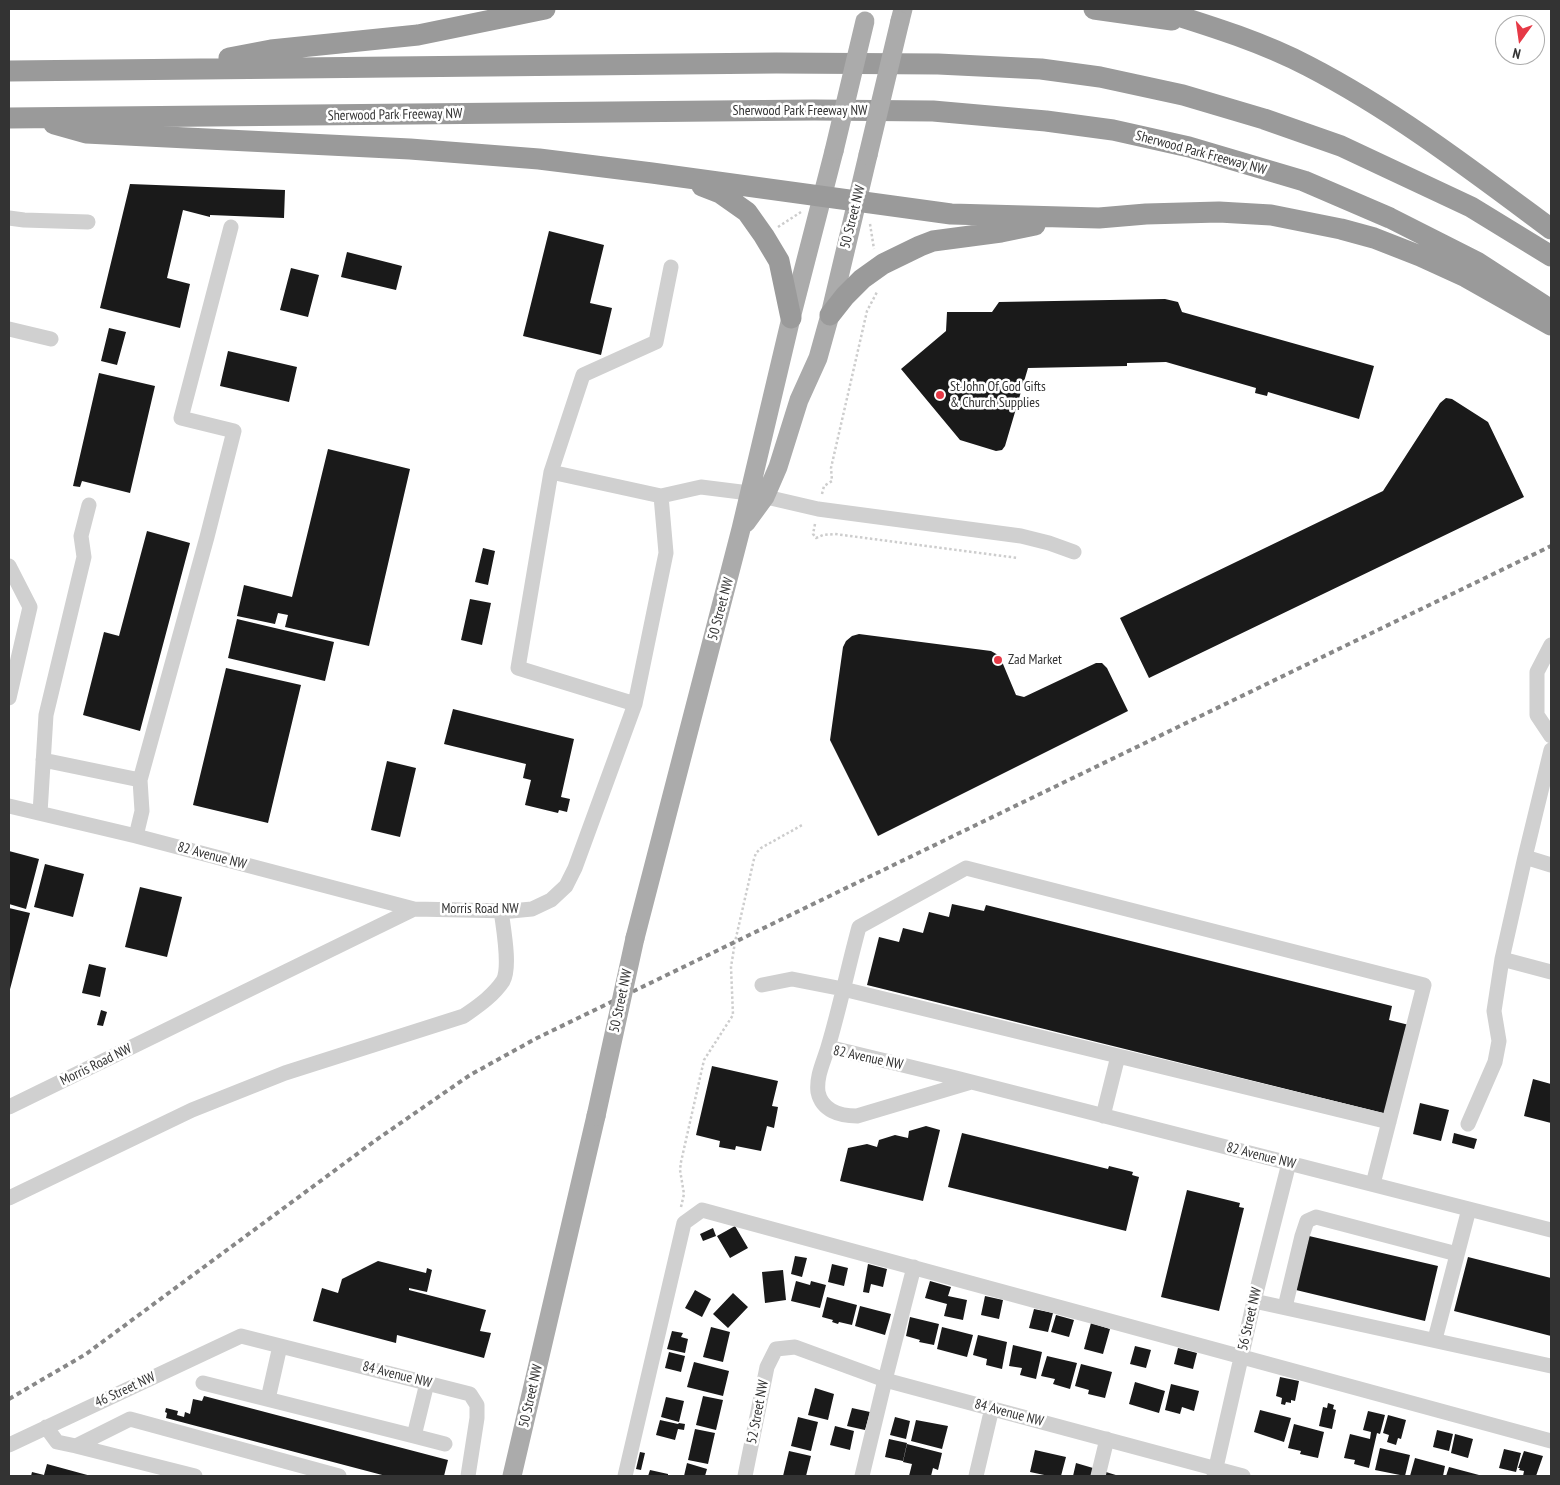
<!DOCTYPE html>
<html>
<head>
<meta charset="utf-8">
<style>
	body { margin:0 }
	#map { position:relative; width:1560px; height:1485px; overflow:hidden; background:#fff; font-family:"PT Sans Narrow",sans-serif }
	canvas { display:block }
	.frame { position:absolute; inset:0; border:10px solid #333; pointer-events:none }
	.north { position:absolute; left:1495px; top:15px; width:50px; height:50px; box-sizing:border-box; background:#fff; border:1px solid #adadad; border-radius:50%; rotate:194deg; font-size:14px; font-weight:700; line-height:20px; text-align:center; color:#333 }
	.north::after { content:''; display:block; margin:auto; width:18px; height:22px; background:#e63946; clip-path:polygon(50% 0,100% 100%,50% 72%,0 100%) }
</style>
</head>
<body>
<div id="map">
<canvas width="1560" height="1485"></canvas>
<div class="frame"></div>
<div class="north">N</div>
</div>
<script>
const context = document.querySelector('canvas').getContext('2d');
context.lineJoin = 'round';
function paint(path, color) {
  context.fillStyle = color;
  context.fill(path, 'evenodd');
}
function trace(path, color, width, dash) {
  context.strokeStyle = color;
  context.lineWidth = width;
  context.lineCap = dash ? 'butt' : 'round';
  context.setLineDash(dash || []);
  context.stroke(path);
}
function drawText(font, color, halo, rows, align = 'center') {
  context.font = font + ' "PT Sans Narrow",sans-serif';
  context.lineWidth = 5;
  context.setLineDash([]);
  context.textBaseline = 'middle';
  context.strokeStyle = halo;
  context.fillStyle = color;
  for (const [text, x, y, turn = 0] of rows) {
    context.save();
    context.translate(x, y);
    context.rotate((+turn || 0) * Math.PI / 180);
    context.textAlign = isNaN(turn) ? turn : align;
    if (halo) context.strokeText(text, 0, 0);
    context.fillText(text, 0, 0);
    context.restore();
  }
}
paint(new Path2D(`
	M130 184 285 190 284 218 210 215V217L183 210 167 278 190 284 180 328 100 308Z
	M549 231 604 245 590 303 612 308 601 355 523 336Z
	M347 252 402 266 396 290 341 277Z
	M291 268 319 275 308 317 280 310Z
	M1165 299 1178 302 1182 312 1374 366 1359 419 1268 392 1267 396 1255 393 1256 388 1166 362 1127 363V366L1028 368 1005 446 1002 450 996 451 960 440 901 369 946 331 947 312H992L999 302Z
	M109 328 126 332 117 365 101 361Z
	M228 351 297 367 289 402 220 386Z
	M99 373 155 386 130 493 82 481 80 487 73 486Z
	M1446 398 1452 399 1488 422 1524 497 1149 678 1120 618 1383 491 1440 403Z
	M328 449 410 469 369 646 285 627 288 615 278 613 275 624 237 616 244 585 292 597Z
	M147 531 190 543 140 731 83 715 104 632 119 636Z
	M483 548 495 551 488 585 475 582Z
	M470 599 491 603 482 645 461 640Z
	M237 619 334 642 325 681 228 658Z
	M859 634 991 651 998 655 1003 664 1016 695 1024 697 1096 663H1102L1107 668 1128 711 878 836 830 740 843 647 846 641 852 636Z
	M226 668 301 685 268 823 193 805Z
	M453 709 574 739 561 797 570 799 567 812 559 810 558 813 525 805 531 780 523 778 526 764 444 744Z
	M387 761 416 768 400 837 371 830Z
	M9 851 39 859 26 909 9 904Z
	M45 864 84 874 73 917 34 907Z
	M140 887 182 897 167 957 125 947Z
	M952 904 984 911 986 905 1392 1006 1389 1020 1409 1025 1387 1114 867 985 879 937 899 942 903 928 923 933 929 912 949 917Z
	M9 908 30 913 9 993Z
	M89 964 106 968 100 997 82 993Z
	M101 1010 107 1012 103 1026 97 1025Z
	M712 1066 778 1081 772 1106 778 1107 774 1128 767 1126 761 1151 736 1146 735 1150 719 1147 720 1141 696 1135Z
	M1533 1079 1551 1084V1123L1524 1116Z
	M1420 1103 1449 1110 1441 1141 1413 1134Z
	M926 1126 940 1130 923 1201 840 1181 848 1148 867 1144 877 1147 879 1140 895 1135 908 1138 909 1131Z
	M962 1133 1108 1169 1109 1166 1133 1172 1132 1175 1139 1177 1126 1231 948 1187Z
	M1454 1133 1477 1139 1474 1149 1452 1143Z
	M1187 1190 1240 1203 1239 1207 1244 1208 1219 1311 1161 1297Z
	M735 1226 748 1248 730 1258 717 1236Z
	M713 1228 716 1236 703 1241 700 1234Z
	M1309 1236 1438 1266 1425 1321 1296 1290Z
	M795 1256 807 1258 802 1277 791 1274Z
	M1468 1257 1551 1278V1336L1454 1311Z
	M378 1261 426 1273 427 1268 432 1270 427 1292 409 1288V1290L486 1310 480 1331 491 1333 484 1358 397 1335 396 1343 313 1321 322 1288 338 1293 342 1279Z
	M832 1264 848 1268 844 1286 828 1282Z
	M868 1264 887 1269 883 1287 871 1284 869 1293 863 1292Z
	M783 1270 786 1300 765 1303 762 1272Z
	M796 1281 810 1285 811 1281 826 1285 820 1308 791 1301Z
	M930 1281 951 1287 948 1296 967 1300 963 1320 944 1316 947 1304 925 1298Z
	M695 1290 711 1299 702 1317 685 1308Z
	M733 1293 748 1307 728 1328 713 1314Z
	M985 1296 1003 1300 999 1319 981 1315Z
	M827 1297 857 1305 852 1325 839 1322 838 1324 832 1322 833 1320 822 1317Z
	M860 1306 891 1314 885 1335 855 1326Z
	M1034 1309 1053 1313 1048 1332 1029 1328Z
	M1056 1315 1074 1320 1069 1337 1051 1332Z
	M910 1317 939 1324 934 1345 919 1342 920 1340 906 1336Z
	M1091 1323 1110 1329 1103 1354 1084 1349Z
	M711 1327 730 1332 723 1362 703 1357Z
	M942 1327 973 1335 967 1357 937 1349Z
	M672 1331 683 1333 681 1337 688 1339 685 1353 667 1349Z
	M978 1335 1007 1342 1002 1369 986 1365 987 1359 973 1355Z
	M1013 1345 1042 1352 1036 1379 1020 1375 1022 1368 1009 1366Z
	M1135 1346 1151 1350 1146 1368 1130 1364Z
	M1178 1348 1197 1353 1193 1369 1174 1364Z
	M669 1352 685 1356 681 1372 665 1368Z
	M1047 1356 1077 1363 1070 1389 1053 1384 1055 1379 1041 1376Z
	M694 1362 729 1371 723 1396 687 1387Z
	M1081 1364 1112 1372 1105 1398 1088 1394 1089 1390 1075 1386Z
	M1280 1377 1299 1381 1295 1401 1291 1400V1403L1286 1402 1285 1405 1281 1404 1282 1398 1276 1396Z
	M1135 1382 1165 1391 1159 1413 1129 1404Z
	M1171 1384 1199 1391 1194 1411 1182 1407 1180 1414 1165 1410Z
	M815 1388 834 1394 828 1420 808 1415Z
	M204 1396 448 1460 444 1476H386L166 1418 167 1413 165 1412 166 1408 178 1411 177 1415 184 1417 185 1412 190 1414 193 1399 202 1401Z
	M703 1396 723 1400 716 1430 696 1425Z
	M666 1397 684 1401 679 1422 661 1417Z
	M1328 1403 1334 1405 1333 1409 1336 1410 1332 1429 1319 1426 1323 1407 1327 1408Z
	M852 1408 870 1412 865 1430 847 1426Z
	M1260 1410 1291 1418 1284 1442 1254 1432Z
	M1368 1411 1385 1415 1380 1434 1377 1433 1369 1468 1354 1464 1355 1460 1344 1458 1350 1434 1370 1439 1371 1432 1363 1430Z
	M1388 1415 1406 1420 1401 1439 1398 1438 1396 1445 1387 1442 1389 1435 1383 1433Z
	M798 1417 818 1422 811 1451 791 1446Z
	M895 1417 910 1421 906 1439 890 1435Z
	M660 1420 678 1424 679 1423 685 1424 684 1430 678 1429 675 1440 656 1435Z
	M916 1420 948 1426 942 1449 911 1441Z
	M1294 1424 1324 1432 1318 1458 1300 1454 1301 1451 1288 1448Z
	M835 1426 854 1431 850 1450 830 1445Z
	M695 1429 715 1433 708 1464 688 1460Z
	M1437 1430 1453 1434 1449 1451 1433 1447Z
	M1455 1434 1473 1439 1468 1458 1451 1453Z
	M889 1439 907 1443 903 1461 885 1457Z
	M907 1444 942 1453 938 1470 933 1468 931 1476H909L912 1464 903 1462Z
	M1380 1448 1410 1455 1405 1476 1375 1470Z
	M1504 1449 1521 1453 1516 1472 1499 1468Z
	M1035 1450 1066 1457 1061 1476H1049L1030 1472Z
	M789 1451 811 1456 806 1476H783Z
	M1524 1451 1543 1456 1536 1476H1523L1524 1471 1519 1470 1520 1468H1518Z
	M640 1452 645 1453 641 1470 636 1469Z
	M1415 1458 1445 1466 1443 1476H1410Z
	M687 1463 707 1469 705 1476H684Z
	M1076 1463 1093 1468 1091 1476H1073Z
	M47 1464 91 1476H31L32 1472 44 1475Z
	M1449 1467 1479 1475V1476H1446Z
	M650 1470 668 1474V1476H648Z
	M1106 1472 1119 1476H1105Z`), '#1a1a1a');
trace(new Path2D(`
	M870 224 874 249
	M778 227 801 212
	M822 494 824 486 832 481 831 468 867 311 877 292
	M815 524 813 534 816 538 823 535 835 534 1018 558
	M681 1207 684 1194 680 1170 681 1162 704 1060 733 1015 731 967 735 942 754 859 756 853 761 848 804 824`), '#cdcdcd', 2.5, [2.5, 2.5]);
trace(new Path2D(`
	M9 218 24 220 88 222
	M9 329 51 339
	M551 472 661 496
	M9 566 30 607 9 698
	M1551 645 1537 672V715L1551 736
	M635 704 518 668 551 472 583 375 656 342 671 267
	M43 760 140 780
	M9 806 136 836 414 909
	M40 813 46 715 84 557 81 536 89 505
	M136 836 142 811 140 780 207 537 234 431 181 418 231 227
	M1525 857 1551 750
	M1551 865 1525 857 1502 959 1551 972
	M762 985 792 979 843 989 1389 1122
	M828 1047 952 1077 1551 1230
	M971 1082 857 1116C840 1116 822 1111 818 1092 816 1076 824 1061 828 1047 840 1007 848 967 859 927L966 868 1424 985 1373 1184
	M9 1107 414 909 511 911 532 909 551 900 566 886 575 868 635 704 666 553 661 496 701 487 749 493 818 509 1021 536 1049 543 1074 552
	M1103 1116 1118 1056
	M1468 1124 1495 1062 1499 1041 1494 1011 1502 959
	M9 1198 192 1110 285 1073 464 1016C478 1006 493 996 503 981 511 967 503 927 501 910
	M1254 1301 1551 1366
	M1285 1307 1302 1236 1307 1221 1316 1217 1457 1254
	M1435 1339 1469 1209
	M203 1383 414 1436 427 1383
	M268 1399 280 1346
	M46 1427 57 1442 76 1446 130 1419 339 1476
	M414 1436 445 1444
	M9 1445 241 1336 470 1394 477 1405V1418L468 1476
	M76 1446 195 1476
	M625 1476 684 1223 702 1210 1551 1441
	M745 1476 767 1367 776 1349 795 1347 885 1380 1243 1476
	M862 1476 885 1380 914 1267
	M976 1476 992 1408
	M1098 1476 1107 1439
	M1214 1476 1254 1301 1289 1163`), '#d0d0d0', 15);
trace(new Path2D(`
	M900 21 903 9
	M746 523 765 497 778 467 799 400 818 358 830 315 868 155
	M635 938 741 529 791 318 834 151
	M512 1476 596 1116`), '#ababab', 19);
trace(new Path2D(`
	M1094 9 1172 20
	M1156 9C1207 25 1260 41 1308 66 1395 111 1473 171 1551 229
	M229 58 271 50 418 35 545 9
	M9 71 776 63 938 64 1041 69 1100 77 1183 95 1264 119 1341 146 1471 207 1551 256
	M9 118 814 110 933 111 1046 121 1113 130 1189 147 1304 181 1390 218 1477 262 1551 310
	M54 124 86 133 410 149 539 159 652 173 951 214 1099 218 1146 214 1219 212 1271 215 1341 229 1374 238 1420 256 1466 277 1551 325
	M702 186 720 193 747 212 764 236 779 261 791 318
	M830 315 845 296 862 279 883 264 920 246 933 241 1001 232 1035 225`), '#9a9a9a', 21);
trace(new Path2D(`
	M9 1399 86 1354 376 1140 470 1075 537 1038 1551 546`), '#888', 4, [5, 4]);
trace(new Path2D(`
	M834 151 865 21
	M868 155 900 21
	M596 1116 635 938`), '#ababab', 19);
for (const [x, y, r, color] of [
	[940,395,5,"#e63946"],
	[998,660,5,"#e63946"]
]) {
  const dot = new Path2D();
  dot.arc(x, y, r, 0, 2 * Math.PI);
  context.fillStyle = color;
  context.fill(dot);
  trace(dot, '#fff', 2);
}
drawText('14px', '#333', '#fff', [
	["Sherwood Park Freeway NW",800,111],
	["Sherwood Park Freeway NW",395,115,-1],
	["Sherwood Park Freeway NW",1201,153,15],
	["50 Street NW",853,217,-76],
	["50 Street NW",721,609,-75],
	["82 Avenue NW",212,856,15],
	["Morris Road NW",480,909],
	["50 Street NW",621,1001,-78],
	["82 Avenue NW",868,1058,12],
	["Morris Road NW",96,1065,-26],
	["82 Avenue NW",1261,1156,14],
	["56 Street NW",1250,1319,-77],
	["84 Avenue NW",397,1375,14],
	["46 Street NW",125,1390,-25],
	["50 Street NW",531,1396,-77],
	["52 Street NW",758,1412,-79],
	["84 Avenue NW",1009,1413,15]
]);
drawText('14px', '#333', '#fff', [
	["St John Of God Gifts",950,387],
	["& Church Supplies",950,403],
	["Zad Market",1008,660]
], 'left');
</script>
</body>
</html>
